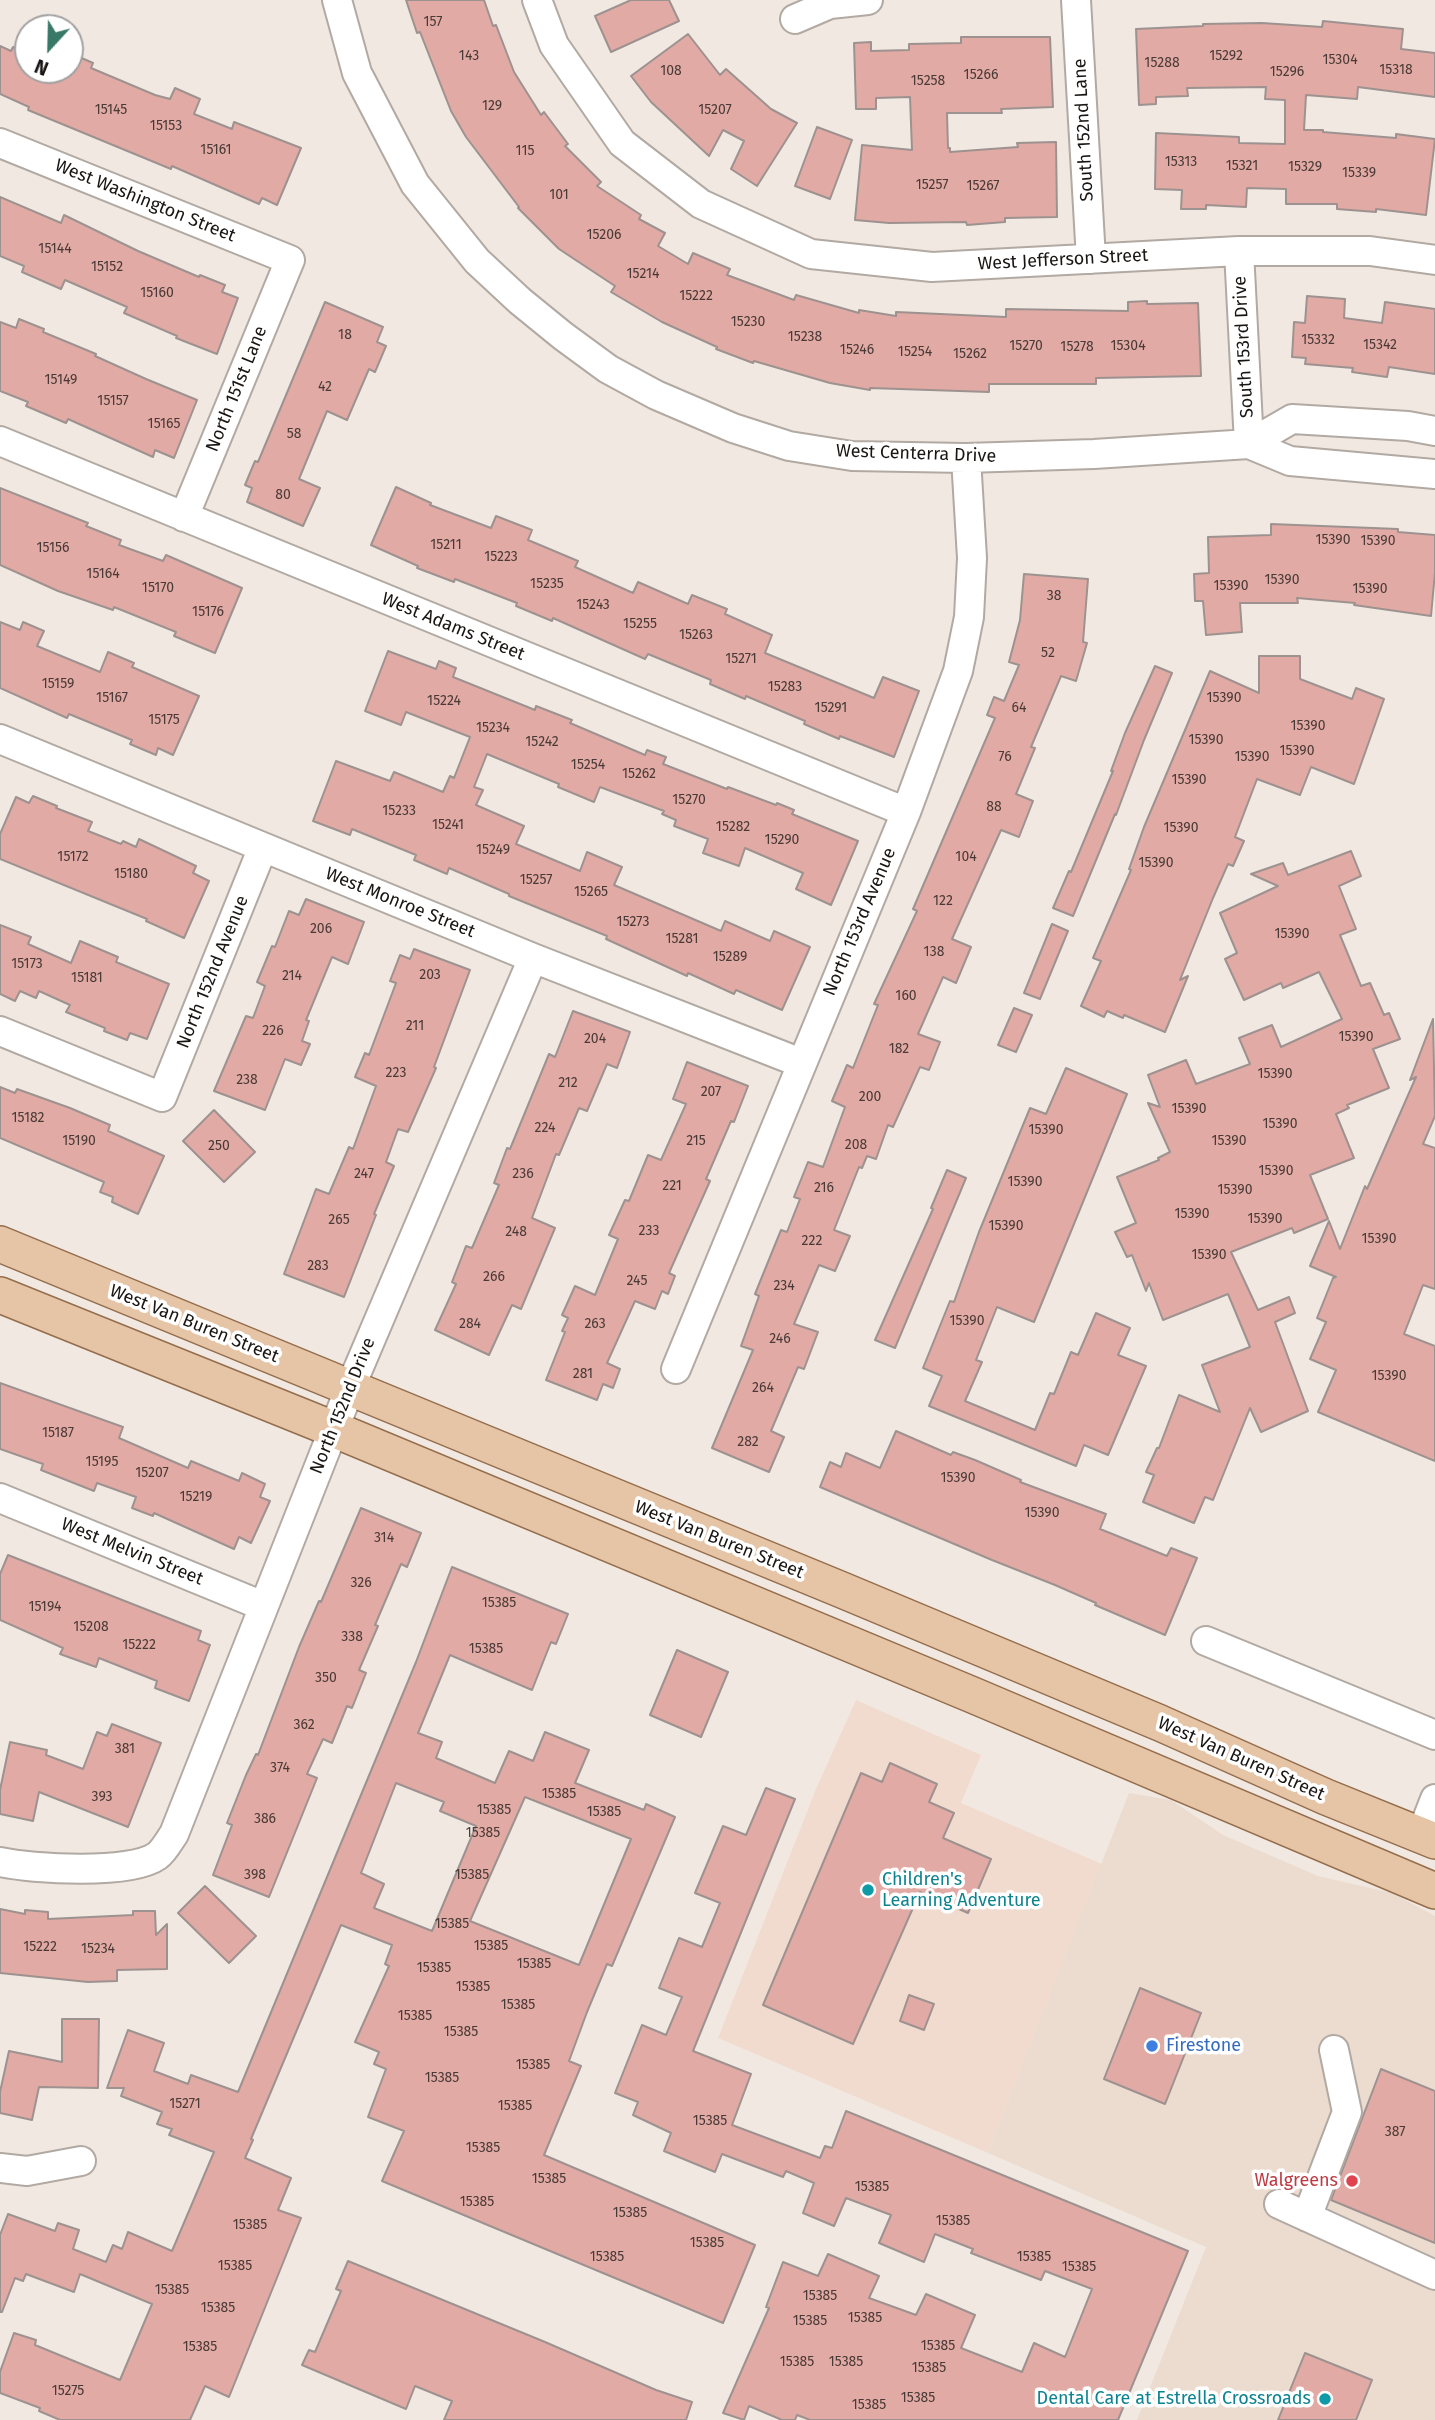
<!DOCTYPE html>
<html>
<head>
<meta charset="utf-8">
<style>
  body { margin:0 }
  #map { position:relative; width:1435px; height:2420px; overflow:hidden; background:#f1e9e1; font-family:"Fira Sans",sans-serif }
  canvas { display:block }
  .north { position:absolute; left:14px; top:14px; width:70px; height:70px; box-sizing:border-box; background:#fff; border:2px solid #a3a1a1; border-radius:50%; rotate:202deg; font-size:19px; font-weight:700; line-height:28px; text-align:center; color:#181513 }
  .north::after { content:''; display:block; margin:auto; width:24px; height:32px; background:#387867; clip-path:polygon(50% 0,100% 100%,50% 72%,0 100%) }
</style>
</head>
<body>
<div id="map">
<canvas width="1435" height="2420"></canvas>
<div class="north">N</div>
</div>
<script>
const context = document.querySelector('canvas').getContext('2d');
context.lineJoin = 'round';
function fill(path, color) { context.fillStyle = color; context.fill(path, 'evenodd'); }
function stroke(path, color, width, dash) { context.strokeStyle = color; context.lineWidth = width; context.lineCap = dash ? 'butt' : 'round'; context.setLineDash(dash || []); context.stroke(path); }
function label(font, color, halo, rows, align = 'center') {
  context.font = font + ' "Fira Sans",sans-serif'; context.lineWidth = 7; context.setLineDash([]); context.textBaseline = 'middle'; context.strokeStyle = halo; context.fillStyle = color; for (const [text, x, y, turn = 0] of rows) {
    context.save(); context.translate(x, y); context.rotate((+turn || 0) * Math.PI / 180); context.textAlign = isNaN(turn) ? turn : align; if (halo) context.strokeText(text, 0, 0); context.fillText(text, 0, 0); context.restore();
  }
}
fill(new Path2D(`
  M1129 1793 1171 1800 1223 1835 1318 1876 1392 1893 1435 1916V2420H1137L1206 2247 988 2153Z`), '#ebdccf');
fill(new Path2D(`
  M856 1700 981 1755 961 1803 1102 1864 988 2153 718 2038 816 1789Z`), '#f1dbcf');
const building = new Path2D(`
  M406 0H484L493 26 496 25 514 72 541 115 544 112 568 144 565 146 601 182 597 186 641 215 639 219 665 233 658 246 688 264 693 253 730 269 727 275 794 300 796 295 859 313V310L896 316V312L1006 317V309L1128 311V302L1147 301V304L1198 303 1201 376 1096 378V384H989V392L870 388V390L830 383 754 361 753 363 716 349 717 347 662 322 611 292 615 286 559 249 518 208 519 207 466 137 451 111 420 32 417 33Z
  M631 0H669L679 21 611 52 595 16Z
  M1323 21 1403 29 1401 49 1435 53V97L1358 87 1357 99 1306 95 1304 130H1323V132L1396 138V134L1435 139 1426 215 1376 209V212L1337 209V204H1286V189L1247 188 1246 207 1206 205V209H1181L1182 190 1155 189 1156 133 1239 137V143L1285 144V100L1265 99 1266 87 1187 88 1188 96 1156 97V104L1139 105 1136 29 1203 26V24L1262 23 1322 27Z
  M688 34 720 75 726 69 771 109 797 123 757 186 731 169 744 141 723 130 709 156 651 102 631 76Z
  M961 37H1050L1053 107 1001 109 1002 113H947L948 148H950V152L1018 147 1017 143 1056 142 1057 217 1005 218V222L967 225 966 222 889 223 855 220 862 145 912 150 910 97 876 98V109H856L854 43 871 42V51L909 50V44L961 43Z
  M0 46 11 51 13 47 28 54V70H70V53L93 63 91 68 155 95 170 99 175 88 200 99 194 114 232 129 234 122 301 148 277 205 262 198 259 204 172 166 171 169 28 110 29 107 0 94Z
  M817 127 852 140 830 199 795 186Z
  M0 197 61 223 64 215 138 251 199 277 200 275 225 285 222 292 238 298 217 354 176 338 177 336 124 313 127 307 65 280 61 289 22 272 24 266 0 256Z
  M1307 296 1345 299 1344 318 1382 323 1385 302 1435 309V374L1389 367 1387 377 1352 372 1353 368 1305 364 1306 358 1292 357 1294 322 1305 323Z
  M325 302 383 327 377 342 386 346 375 372 369 369 347 420 327 411 299 479 320 488 303 526 247 502 252 488 245 485 255 461 258 462Z
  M19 319 44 329 43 332 96 354 95 356 146 379 197 400 174 458 155 450 153 457 68 419 66 423 26 406 28 402 0 391V322L16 328Z
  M396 487 431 503 430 505 491 528 496 516 532 530 528 540 578 561 575 567 633 593 638 582 688 604 692 595 727 609 725 614 772 635 765 653 874 698 883 677 919 691 894 757 840 736 839 739 804 724 805 721 746 696 745 699 710 684 711 680 648 654 645 659 553 618 552 621 516 606 517 603 455 579 454 582 417 568 418 566 371 545Z
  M0 488 88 523 86 526 121 540 119 545 163 561 166 555 242 588 215 653 174 636 176 632 114 607 113 610 58 591 0 565Z
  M1271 524 1398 529V532L1435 535V572L1431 616 1354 605 1355 603 1297 598 1298 603H1240L1242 632 1206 635 1203 601H1195L1194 574 1209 573 1208 537 1271 535Z
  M1024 574 1088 579 1083 642 1087 643 1076 681 1061 676 1031 747 1035 748 1016 794 1033 801 1019 837 1001 830 952 939 971 947 956 983 943 977 918 1034 940 1042 929 1070 920 1067 893 1127 888 1125 876 1159 867 1156 862 1168 859 1167 834 1230 850 1236 835 1271 819 1265 794 1324 818 1332 804 1369 798 1367 771 1431 784 1437 769 1472 712 1448 753 1350 741 1346 759 1296 755 1294 781 1230 787 1232 800 1199 794 1197 808 1162 823 1167 845 1107 832 1101 847 1065 853 1068 878 1005 874 1004 917 911 913 909 995 718 987 715 994 697 1004 701 1019 665 1009 662 1020 620Z
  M0 622 20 630 23 622 44 631 37 646 100 672 108 652 134 663 132 667 199 696 173 755 158 748 156 755 130 744 132 740 69 714 67 718 0 688Z
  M388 651 436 669 439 661 456 668 453 677 535 710 536 706 572 720 570 723 645 755 647 750 666 757 663 764 727 789 728 787 776 805 777 803 794 810 792 814 858 841 831 905 796 889 803 873 745 848 739 866 703 853 708 839 674 826 676 820 662 814 664 811 600 787 594 802 558 787 559 784 487 754 474 787 483 790 476 805 524 826 516 844 580 871 587 852 622 867 614 885 721 931 725 921 770 941 774 931 810 947 782 1010 736 990 734 994 688 973 687 976 606 939 607 936 509 896V894L449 868 447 874 414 860 416 855 352 829 350 835 313 821 336 761 390 781 394 772 443 792 450 776 454 778 470 737 406 712 401 725 365 711Z
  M1259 656H1300V679L1352 699 1356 688 1384 699 1354 784 1311 767 1300 795 1257 779 1235 837 1244 841 1233 866 1228 864 1213 898 1180 980 1188 976 1165 1032 1124 1015 1123 1018 1107 1011 1104 1017 1081 1006 1101 961 1093 958 1131 870 1129 869 1144 827 1210 671 1259 693Z
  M1155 666 1172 673 1144 740 1116 815 1115 814 1073 916 1053 908 1069 871 1071 872 1113 771H1111L1125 733Z
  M33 796 57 806 56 808 92 822 88 831 121 844 123 841 136 847 139 839 196 866 193 873 209 881 184 938 146 921 147 919 0 859V834L16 797 29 803Z
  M1351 851 1361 876 1339 886 1356 929 1340 935 1361 986 1370 983 1384 1015 1389 1013 1400 1039 1373 1049 1389 1088 1347 1105 1349 1108 1336 1114 1354 1158 1310 1175 1328 1219 1294 1233 1292 1228 1231 1252 1258 1310 1289 1297 1295 1313 1275 1322 1308 1411 1261 1432 1250 1408 1213 1500 1205 1497 1194 1523 1143 1502 1154 1475 1146 1472 1157 1448H1159L1179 1395 1220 1412 1202 1365 1250 1347 1228 1294 1163 1320 1149 1283 1146 1291 1132 1255 1127 1257 1115 1232 1136 1223 1117 1177 1159 1160 1158 1158 1170 1152 1148 1103 1160 1107 1148 1075 1186 1060 1196 1084 1250 1064 1239 1038 1272 1025 1281 1047 1342 1019 1319 972 1283 988 1281 983 1244 1000 1225 959 1237 953 1220 913 1278 886 1251 874 1283 863 1288 875Z
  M306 899 364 922 348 964 332 957 306 1020 309 1021 302 1041 310 1044 301 1065 285 1059 265 1110 214 1091 246 1016 253 1018 265 986 257 982 272 946 275 947 289 911 299 915Z
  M1052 924 1068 931 1040 999 1024 993Z
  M0 925 31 937 28 944 71 963 80 941 118 957 116 962 169 984 147 1039 130 1033 127 1040 104 1031 105 1028 66 1012 70 1005 39 991 36 998 20 991 15 1001 0 994Z
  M414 949 470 970 434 1067 436 1068 408 1132 398 1129 386 1162 394 1166 374 1214 376 1215 344 1297 284 1274 316 1189 329 1194 349 1147 353 1149 376 1086 355 1077 365 1053 369 1055 396 983 390 981 400 955 410 959Z
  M1014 1008 1032 1015 1016 1052 998 1045Z
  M573 1011 630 1032 617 1068 607 1064 587 1111 579 1108 559 1155 556 1154 532 1218 555 1228 521 1309 512 1305 489 1355 435 1330 456 1284 452 1282 466 1246 472 1248 499 1185 494 1183 507 1148 510 1149 549 1054 555 1057Z
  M1433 1019 1435 1116 1423 1144 1435 1148V1289L1423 1285 1404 1334 1435 1346V1461L1318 1412 1336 1370 1310 1359 1326 1322 1317 1318 1333 1278 1336 1277 1310 1266 1329 1221 1340 1249 1365 1186 1367 1189 1416 1077 1410 1080Z
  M687 1062 748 1086 734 1122 731 1121 706 1179 710 1181 669 1273 675 1276 668 1294 662 1291 655 1309 635 1301 607 1363 620 1369 613 1388 603 1384 597 1400 546 1380 565 1332 562 1331 568 1318 562 1315 575 1286 595 1295 618 1239 609 1235 625 1200 629 1201 648 1155 661 1160 686 1104 673 1099Z
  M1066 1068 1127 1094 1034 1322 997 1307 976 1360 982 1362 965 1401 1035 1430 1050 1393 1054 1394 1071 1352 1078 1355 1096 1313 1130 1328 1118 1355 1146 1366 1108 1455 1084 1445 1076 1466 929 1406 942 1376 923 1368 950 1301 954 1302 979 1232 1030 1108 1046 1114Z
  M0 1087 15 1093 17 1089 70 1108 110 1125 108 1131 164 1156 138 1214 112 1202 113 1197 100 1192 104 1182 0 1138Z
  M214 1110 255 1152 224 1182 183 1141Z
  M947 1170 966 1178 895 1348 875 1340 933 1209 931 1208Z
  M0 1383 123 1427 119 1438 188 1468 191 1461 239 1481 242 1473 265 1484 260 1497 270 1501 251 1543 239 1537 234 1549 154 1513 153 1516 132 1508 136 1497 97 1483 94 1491 41 1470 43 1464 0 1449Z
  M896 1431 951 1455 953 1452 975 1460 1021 1480 1020 1482 1106 1514 1100 1529 1167 1556 1171 1548 1197 1558 1165 1635 1095 1605 1096 1603 1055 1585 992 1560 820 1487 830 1462 841 1467 846 1453 880 1468Z
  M361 1508 421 1533 407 1567 401 1564 375 1625 378 1626 359 1670 366 1673 352 1708 347 1706 332 1743 323 1739 307 1774 317 1778 269 1897 213 1875 232 1825 227 1823 246 1775 256 1754 258 1755 299 1647 319 1601 321 1602Z
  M8 1555 201 1631 198 1640 210 1645 189 1701 155 1688 157 1681 99 1658 96 1667 60 1654 63 1648 0 1620V1574Z
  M452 1567 568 1614 556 1644 551 1642 532 1690 450 1655 418 1733 442 1742 436 1758 495 1783 509 1751 533 1761 545 1732 589 1750 575 1783 644 1810 646 1804 675 1817 612 1966 607 1964 587 2012 569 2061 581 2066 544 2155 755 2245 723 2323 382 2181 404 2131 368 2117 386 2069 374 2064 379 2052 355 2042 389 1966 385 1964 392 1945 341 1925 251 2139 253 2140 245 2158 291 2178 278 2210 301 2218 229 2397 205 2386 190 2420H60L39 2411 40 2408 0 2393V2372L14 2333 36 2340 35 2345 120 2380 152 2304 80 2274 74 2292 26 2274 23 2281 15 2278 2 2312H0V2235L8 2214 55 2231 58 2223 79 2230 73 2249 106 2262 113 2245 122 2249 128 2232 172 2251 214 2152 169 2135 172 2129 157 2124 162 2112 121 2096 124 2088H107L128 2030 164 2043 154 2071 188 2084 191 2075 238 2092 416 1662ZM396 1783 444 1802 440 1811 476 1826 432 1931 374 1908 384 1884 361 1873ZM525 1797 631 1839 579 1965 470 1921Z
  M677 1650 728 1672 701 1737 650 1715Z
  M112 1724 161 1743 128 1827 39 1792 33 1821 0 1814V1790L10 1742 47 1750 46 1755 83 1769 97 1732 107 1736Z
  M890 1763 937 1784 929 1802 954 1813 943 1838 991 1859 968 1913 920 1892 853 2044 763 2005 861 1773 882 1782Z
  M766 1788 795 1799 693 2051 751 2074 732 2125 820 2158 825 2146 832 2148 846 2111 1188 2251 1118 2420H810L797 2415 795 2420H782L749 2406 744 2420 723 2413 769 2308 766 2307 783 2262 818 2276 828 2254 879 2276 869 2298 916 2315 926 2294 975 2315 961 2348 1022 2372 1034 2343 1065 2357 1092 2289 1045 2271 1041 2280 971 2253 973 2249 935 2234 924 2262 879 2243 891 2215 846 2198 834 2226 803 2213 814 2183 786 2171 783 2177 722 2154 715 2172 664 2151 671 2133 633 2115 638 2102 615 2093 642 2025 666 2035 682 1997 659 1988 679 1938 702 1947 720 1903 695 1893 723 1826 746 1835Z
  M205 1886 256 1936 229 1963 178 1913Z
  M0 1909 25 1914V1910L48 1912V1919L133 1915V1911H155L156 1935 167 1924V1969L117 1970V1981L88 1982 0 1973Z
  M1140 1988 1201 2013 1165 2104 1104 2079Z
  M909 1995 934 2004 924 2030 900 2021Z
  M62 2019H99L98 2088 39 2087 32 2120 0 2113V2092L9 2051 62 2062Z
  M1381 2069 1435 2091V2243L1331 2200Z
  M348 2261 545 2342 656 2390 692 2402 686 2420H444L452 2401 415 2386 406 2409 302 2365 309 2350 315 2352 341 2291 336 2289Z
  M1305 2353 1372 2380 1356 2420H1278Z`);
fill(building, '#e2aaa4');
stroke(building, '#9d9290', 2);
const minor = new Path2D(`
  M337 0 357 73 415 184 477 261 520 301 563 336 608 369 656 395 733 428 789 446 852 456 966 458 1094 454 1249 444 1290 461 1435 474
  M537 0 554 45 622 143 701 204 811 254 932 267 1239 251H1370L1435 260
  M1076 0 1091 259
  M795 19 830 4 868 0
  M0 143 290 260 184 517
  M1239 251 1249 444
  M0 441 906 812
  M1249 444 1292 419 1408 426 1435 431
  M0 739 533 958 801 1063
  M0 1031 162 1097 263 847
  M676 1369 906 812 958 671 969 617 972 558 966 458
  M0 1498 263 1606
  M1206 1641 1435 1735
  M1421 1835 1435 1799
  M0 1862C33 1869 130 1875 157 1856 164 1851 169 1841 174 1834L350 1388 533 958
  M0 2168 27 2171 81 2161
  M1279 2204 1435 2275
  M1307 2217 1347 2112 1334 2050`);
const major = new Path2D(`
  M0 1244 842 1590 1160 1723 1326 1797 1435 1841
  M0 1295 333 1429 975 1696 1435 1891`);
stroke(minor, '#b1a9a2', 32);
stroke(major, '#946d4c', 38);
stroke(minor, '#fff', 28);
stroke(major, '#e6c4a6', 35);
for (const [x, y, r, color] of [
  [868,1890,7,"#0f9aa8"],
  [1152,2046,7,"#3f7fe0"],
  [1352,2181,7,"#e0444e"],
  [1325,2399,7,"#0f9aa8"]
]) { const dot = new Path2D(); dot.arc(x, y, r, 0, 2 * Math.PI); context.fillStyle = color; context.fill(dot); stroke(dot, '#fff', 2.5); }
label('14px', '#4a3a37', null, [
  ["157",433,22],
  ["143",469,56],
  ["15292",1226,56],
  ["15304",1340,60],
  ["15288",1162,63],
  ["15318",1396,70],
  ["108",671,71],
  ["15296",1287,72],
  ["15266",981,75],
  ["15258",928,81],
  ["129",492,106],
  ["15145",111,110],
  ["15207",715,110],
  ["15153",166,126],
  ["15161",216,150],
  ["115",525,151],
  ["15313",1181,162],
  ["15321",1242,166],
  ["15329",1305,167],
  ["15339",1359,173],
  ["15257",932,185],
  ["15267",983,186],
  ["101",559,195],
  ["15206",604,235],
  ["15144",55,249],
  ["15152",107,267],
  ["15214",643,274],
  ["15160",157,293],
  ["15222",696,296],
  ["15230",748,322],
  ["18",345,335],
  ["15238",805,337],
  ["15332",1318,340],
  ["15342",1380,345],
  ["15270",1026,346],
  ["15304",1128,346],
  ["15278",1077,347],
  ["15246",857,350],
  ["15254",915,352],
  ["15262",970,354],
  ["15149",61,380],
  ["42",325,387],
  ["15157",113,401],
  ["15165",164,424],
  ["58",294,434],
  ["80",283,495],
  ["15390",1333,540],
  ["15390",1378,541],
  ["15211",446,545],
  ["15156",53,548],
  ["15223",501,557],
  ["15164",103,574],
  ["15390",1282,580],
  ["15235",547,584],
  ["15390",1231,586],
  ["15170",158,588],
  ["15390",1370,589],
  ["38",1054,596],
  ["15243",593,605],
  ["15176",208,612],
  ["15255",640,624],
  ["15263",696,635],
  ["52",1048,653],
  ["15271",741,659],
  ["15159",58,684],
  ["15283",785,687],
  ["15167",112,698],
  ["15390",1224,698],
  ["15224",444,701],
  ["15291",831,708],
  ["64",1019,708],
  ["15175",164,720],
  ["15390",1308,726],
  ["15234",493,728],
  ["15390",1206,740],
  ["15242",542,742],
  ["15390",1297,751],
  ["76",1005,757],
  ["15390",1252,757],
  ["15254",588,765],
  ["15262",639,774],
  ["15390",1189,780],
  ["15270",689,800],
  ["88",994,807],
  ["15233",399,811],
  ["15241",448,825],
  ["15282",733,827],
  ["15390",1181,828],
  ["15290",782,840],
  ["15249",493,850],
  ["15172",73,857],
  ["104",966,857],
  ["15390",1156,863],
  ["15180",131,874],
  ["15257",536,880],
  ["15265",591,892],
  ["122",943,901],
  ["15273",633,922],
  ["206",321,929],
  ["15390",1292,934],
  ["15281",682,939],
  ["138",934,952],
  ["15289",730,957],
  ["15173",27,964],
  ["203",430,975],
  ["214",292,976],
  ["15181",87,978],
  ["160",906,996],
  ["211",415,1026],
  ["226",273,1031],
  ["15390",1356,1037],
  ["204",595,1039],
  ["182",899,1049],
  ["223",396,1073],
  ["15390",1275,1074],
  ["238",247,1080],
  ["212",568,1083],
  ["207",711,1092],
  ["200",870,1097],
  ["15390",1189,1109],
  ["15182",28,1118],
  ["15390",1280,1124],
  ["224",545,1128],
  ["15390",1046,1130],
  ["15190",79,1141],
  ["215",696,1141],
  ["15390",1229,1141],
  ["208",856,1145],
  ["250",219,1146],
  ["15390",1276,1171],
  ["247",364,1174],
  ["236",523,1174],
  ["15390",1025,1182],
  ["221",672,1186],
  ["216",824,1188],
  ["15390",1235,1190],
  ["15390",1192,1214],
  ["15390",1265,1219],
  ["265",339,1220],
  ["15390",1006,1226],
  ["233",649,1231],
  ["248",516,1232],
  ["15390",1379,1239],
  ["222",812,1241],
  ["15390",1209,1255],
  ["283",318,1266],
  ["266",494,1277],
  ["245",637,1281],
  ["234",784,1286],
  ["15390",967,1321],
  ["284",470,1324],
  ["263",595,1324],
  ["246",780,1339],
  ["281",583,1374],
  ["15390",1389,1376],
  ["264",763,1388],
  ["15187",58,1433],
  ["282",748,1442],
  ["15195",102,1462],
  ["15207",152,1473],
  ["15390",958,1478],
  ["15219",196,1497],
  ["15390",1042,1513],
  ["314",384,1538],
  ["326",361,1583],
  ["15385",499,1603],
  ["15194",45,1607],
  ["15208",91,1627],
  ["338",352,1637],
  ["15222",139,1645],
  ["15385",486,1649],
  ["350",326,1678],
  ["362",304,1725],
  ["381",125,1749],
  ["374",280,1768],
  ["15385",559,1794],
  ["393",102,1797],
  ["15385",494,1810],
  ["15385",604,1812],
  ["386",265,1819],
  ["15385",483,1833],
  ["398",255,1875],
  ["15385",472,1875],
  ["15385",452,1924],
  ["15385",491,1946],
  ["15222",40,1947],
  ["15234",98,1949],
  ["15385",534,1964],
  ["15385",434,1968],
  ["15385",473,1987],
  ["15385",518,2005],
  ["15385",415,2016],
  ["15385",461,2032],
  ["15385",533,2065],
  ["15385",442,2078],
  ["15271",185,2104],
  ["15385",515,2106],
  ["15385",710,2121],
  ["387",1395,2132],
  ["15385",483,2148],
  ["15385",549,2179],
  ["15385",872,2187],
  ["15385",477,2202],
  ["15385",630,2213],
  ["15385",953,2221],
  ["15385",250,2225],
  ["15385",707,2243],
  ["15385",607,2257],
  ["15385",1034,2257],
  ["15385",235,2266],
  ["15385",1079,2267],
  ["15385",172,2290],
  ["15385",820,2296],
  ["15385",218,2308],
  ["15385",865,2318],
  ["15385",810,2321],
  ["15385",938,2346],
  ["15385",200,2347],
  ["15385",797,2362],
  ["15385",846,2362],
  ["15385",929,2368],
  ["15275",68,2391],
  ["15385",918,2398],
  ["15385",869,2405]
]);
label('18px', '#181513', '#fff', [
  ["South 152nd Lane",1084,130,-93],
  ["West Washington Street",145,201,22],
  ["West Jefferson Street",1063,260,-3],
  ["South 153rd Drive",1244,347,-93],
  ["North 151st Lane",237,389,-68],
  ["West Centerra Drive",916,454,2],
  ["West Adams Street",453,627,22],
  ["West Monroe Street",400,903,22],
  ["North 153rd Avenue",860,922,-67],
  ["North 152nd Avenue",213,972,-68],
  ["West Van Buren Street",194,1324,22],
  ["North 152nd Drive",343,1406,-68],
  ["West Van Buren Street",719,1540,22],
  ["West Melvin Street",132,1552,22],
  ["West Van Buren Street",1241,1759,24]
]);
label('18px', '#0d838f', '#fff', [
  ["Children's",882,1880],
  ["Learning Adventure",882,1901],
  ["Dental Care at Estrella Crossroads",1311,2399,"right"]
], 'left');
label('18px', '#366cbe', '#fff', [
  ["Firestone",1166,2046]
], 'left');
label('18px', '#be3a42', '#fff', [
  ["Walgreens",1338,2181]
], 'right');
</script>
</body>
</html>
